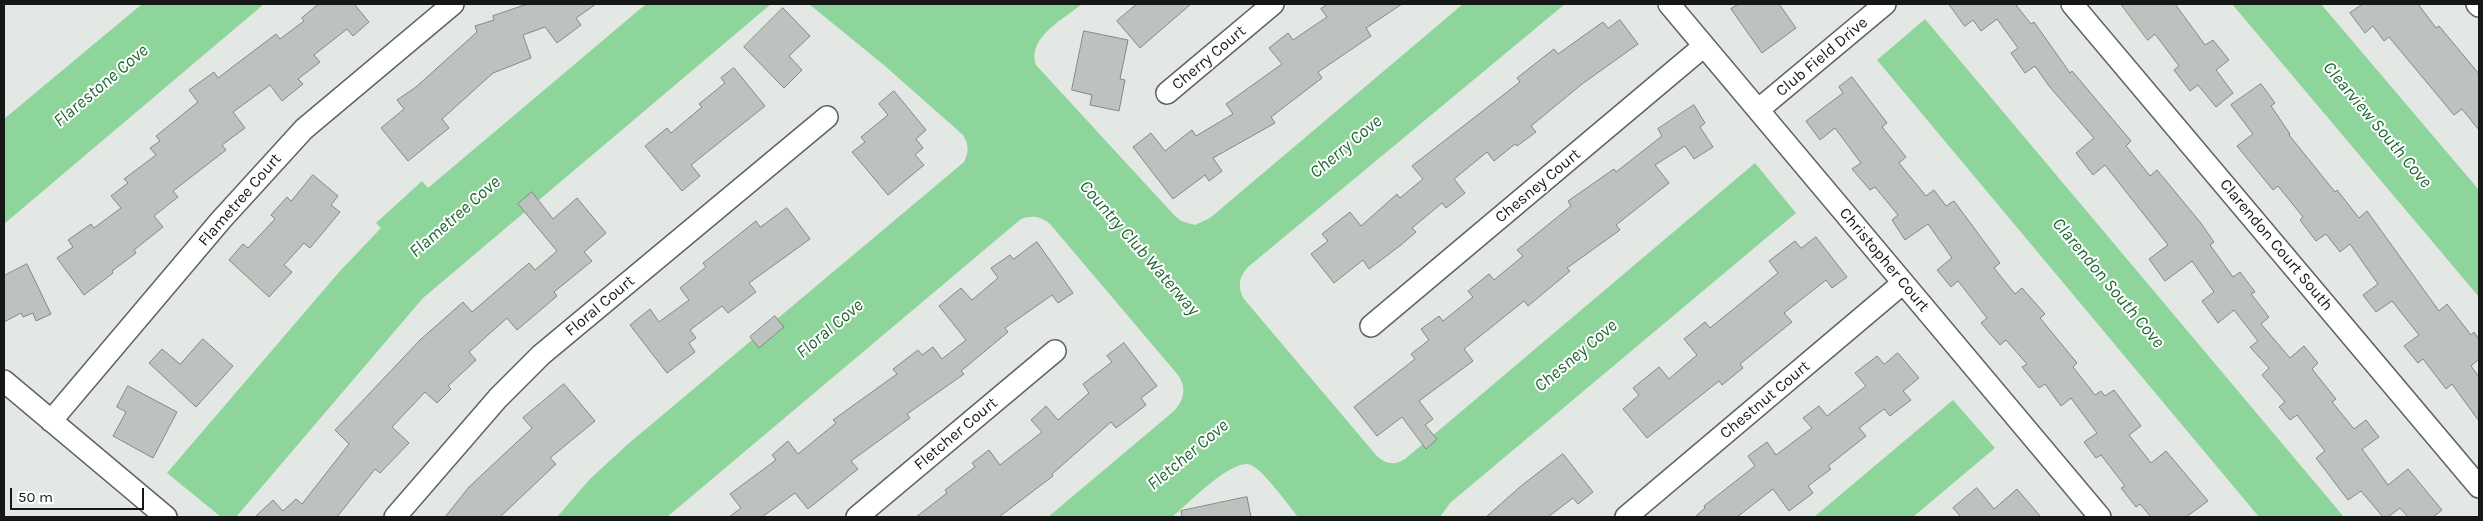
<!DOCTYPE html>
<html>
<head>
<meta charset="utf-8">
<style>
  body { margin:0 }
  #map { position:relative; width:2483px; height:521px; overflow:hidden; background:#e4e8e4; font-family:Karla,sans-serif }
  canvas { display:block }
  .frame { position:absolute; inset:0; border:5px solid #161816; pointer-events:none }
  .scale { position:absolute; left:10px; top:488px; width:134px; height:22px; box-sizing:border-box; border:2px solid #161816; border-top:0; padding-left:6px; font-size:15px; line-height:18px; white-space:nowrap; color:#161816; -webkit-text-stroke:4px #fff; paint-order:stroke }
</style>
</head>
<body>
<div id="map">
<canvas width="2483" height="521"></canvas>
<div class="frame"></div>
<div class="scale">50 m</div>
</div>
<script>
const context = document.querySelector('canvas').getContext('2d');
context.lineJoin = 'round';
function fill(path, color) { context.fillStyle = color; context.fill(path, 'evenodd'); }
function stroke(path, color, width, dash) { context.strokeStyle = color; context.lineWidth = width; context.lineCap = dash ? 'butt' : 'round'; context.setLineDash(dash || []); context.stroke(path); }
function label(font, color, halo, rows, align = 'center') {
  context.font = font + ' Karla,sans-serif'; context.lineWidth = 4; context.setLineDash([]); context.textBaseline = 'middle'; context.strokeStyle = halo; context.fillStyle = color; for (const [text, x, y, turn = 0] of rows) {
    context.save(); context.translate(x, y); context.rotate((+turn || 0) * Math.PI / 180); context.textAlign = isNaN(turn) ? turn : align; if (halo) context.strokeText(text, 0, 0); context.fillText(text, 0, 0); context.restore();
  }
}
fill(new Path2D(`
  M142 4H264L4 224V119Z
  M646 4H771L423 298 236 517H221L167 473 340 271 381 228 376 223 422 181 428 188Z
  M809 4H1082C1065 18 1026 38 1036 65L1174 215 1181 221 1195 225 1210 218 1463 4H1565L1248 267C1239 277 1237 287 1244 299L1376 455C1385 464 1394 466 1405 459L1755 163 1796 213 1450 503 1440 517H1298C1289 506 1264 471 1251 465 1233 457 1187 505 1172 517H1048L1174 411C1184 400 1187 388 1178 375L1050 224C1040 216 1033 215 1021 219L667 517H557L590 479 628 444 964 162C969 152 969 145 963 135L885 66Z
  M2232 4H2321L2479 190V297Z
  M1925 19 2344 517H2259L1877 60Z
  M1953 400 1995 448 1913 517H1814Z`), '#8ed59b');
const building = new Path2D(`
  M319 4H354L369 22 353 36 347 29 314 55 320 62 298 79 303 84 282 101 270 85 233 112 245 128 222 145 226 150 173 191 178 197 154 216 163 227 134 250 136 253 112 271 113 273 84 295 57 258 73 247 68 240 91 224 94 228 121 208 111 196 128 183 124 179 156 155 150 148 160 141 156 136 198 102 189 90 214 72 218 78 276 34 280 39 304 21 302 18Z
  M528 4H596L576 18 581 25 557 43 545 27 523 35 531 58 493 73 442 119 449 128 408 161 381 128 404 109 397 100 416 87 477 32 475 26 494 20 493 16Z
  M1137 4H1191L1140 48 1117 21Z
  M1328 4H1402L1366 28 1371 36 1318 72 1322 78 1271 117 1275 123 1213 158 1222 171 1209 181 1205 175 1173 199 1133 147 1151 133 1165 151 1192 130 1196 136 1233 114 1226 104 1282 64 1269 48 1288 33 1293 40 1327 17 1321 9Z
  M1739 4H1779L1796 28 1762 53 1731 9Z
  M1949 4H2017L2016 5 2031 24 2034 22 2070 73 2072 71 2131 141 2126 146 2150 176 2157 170 2200 222 2214 242 2210 245 2233 277 2240 272 2255 292 2251 294 2269 317 2261 324 2290 358 2304 346 2318 363 2312 369 2336 399 2332 402 2354 429 2366 420 2379 437 2362 449 2388 485 2408 469 2442 510 2433 517H2408L2400 508 2388 517H2383L2361 491 2348 500 2316 458 2325 451 2297 415 2290 420 2279 407 2285 402 2262 375 2269 368 2250 347 2258 341 2234 310 2218 323 2202 301 2214 292 2192 261 2165 281 2149 259 2168 245 2105 165 2093 175 2076 153 2094 138 2049 86 2035 66 2025 73 2011 53 2018 48 1997 19 1981 31 1973 20 1965 26Z
  M2121 4H2175L2205 45 2213 40 2229 60 2216 70 2233 93 2216 107 2198 85 2190 91 2174 70 2179 66 2155 34 2148 40Z
  M2363 4H2418L2436 28 2439 26 2479 74V130L2462 109 2454 115 2389 37 2384 41 2373 26 2365 33 2350 13Z
  M783 8 810 36 789 56 802 70 784 88 744 47Z
  M1620 20 1638 44 1582 84 1531 126 1536 132 1517 146 1515 144 1494 161 1487 152 1454 179 1465 193 1446 208 1442 203 1412 228 1416 232 1401 245 1369 269 1363 260 1334 283 1311 254 1328 241 1322 234 1350 212 1361 226 1397 194 1400 198 1423 179 1412 166 1520 82 1517 78 1554 49 1558 54 1603 22 1608 28Z
  M1084 31 1128 40 1120 79 1125 80 1119 111 1090 105 1092 95 1072 90Z
  M734 68 765 106 691 165 700 176 682 191 645 146 667 128 671 133 702 107 699 104 725 83 721 78Z
  M1852 77 1887 123 1882 127 1906 157 1899 163 1926 196 1934 190 1946 206 1954 201 2000 263 1994 268 2015 294 2022 288 2045 314 2040 318 2077 363 2073 367 2095 395 2101 391 2105 396 2114 390 2141 426 2129 435 2151 463 2166 451 2208 501 2186 517H2151L2140 504 2136 507 2121 488 2125 486 2101 455 2096 458 2084 442 2097 433 2071 398 2061 406 2045 384 2039 388 2022 367 2027 364 2006 340 2000 345 1981 323 1987 318 1958 281 1951 287 1937 270 1952 258 1928 224 1905 240 1892 220 1898 215 1875 187 1870 190 1852 169 1861 163 1835 128 1820 140 1806 121 1843 93 1839 87Z
  M2261 84 2275 103 2271 106 2290 134 2289 135 2335 192 2337 190 2359 218 2367 211 2439 311 2447 304 2471 335 2474 332 2479 340V359L2471 366 2479 377V421L2452 384 2446 389 2423 359 2418 363 2404 346 2419 335 2392 301 2376 312 2363 295 2378 284 2350 244 2340 252 2326 234 2316 241 2300 220 2303 217 2278 186 2273 190 2237 146 2253 134 2231 105Z
  M894 91 926 130 916 139 923 148 915 155 924 165 888 195 852 152 865 142 861 137 888 115 879 104Z
  M1694 105 1705 123 1700 127 1713 147 1694 159 1685 146 1655 165 1669 183 1616 225 1620 230 1567 268 1570 271 1528 306 1524 301 1464 349 1473 361 1419 401 1433 419 1425 425 1437 439 1426 449 1402 417 1377 436 1354 407 1415 359 1411 354 1429 340 1421 329 1439 316 1443 321 1473 297 1468 291 1489 274 1494 280 1523 256 1517 250 1571 206 1568 201 1614 169 1616 172 1662 136 1658 129Z
  M313 175 338 196 331 205 340 212 310 248 304 243 284 265 292 272 269 297 229 260 243 244 248 248 275 219 271 215 287 197 291 201Z
  M532 192 553 219 577 198 606 233 584 252 592 261 554 292 557 296 517 330 507 318 469 352 476 360 448 386 451 389 437 403 425 392 392 427 409 443 380 473 375 469 337 517H255L273 500 283 511 296 499 302 504 349 444 335 430 420 340 463 302 472 312 529 263 535 270 557 251 518 204Z
  M787 208 810 239 749 283 756 292 728 313 722 306 690 330 696 338 689 343 695 352 667 373 630 325 650 309 659 322 689 300 680 288 706 267 703 263 756 221 760 227Z
  M1816 237 1847 277 1832 288 1826 280 1784 313 1792 322 1740 364 1743 368 1722 385 1719 381 1647 438 1623 409 1639 395 1633 388 1659 367 1669 379 1697 355 1684 339 1705 322 1710 328 1778 273 1769 261 1795 241 1801 248Z
  M1037 242 1073 293 1058 303 1052 295 1005 328 1008 332 961 371 964 374 907 414 910 418 851 461 858 469 808 509 795 493 762 517H729L741 508 730 494 776 460 772 455 788 441 798 454 836 423 833 420 897 374 893 369 918 350 922 355 933 347 942 359 966 340 939 306 961 288 972 300 998 278 991 268 1010 255 1013 259Z
  M27 264 51 314 36 321 33 313 23 317 21 313 4 322V276Z
  M775 316 784 327 759 348 750 337Z
  M203 339 233 366 196 407 149 363 162 349 180 364Z
  M1124 343 1157 386 1141 398 1146 405 1116 428 1111 422 1052 474 1053 476 999 517H916L947 493 945 490 975 467 972 463 989 450 1000 465 1042 432 1031 420 1046 406 1058 420 1089 393 1083 384 1112 362 1107 356Z
  M1898 353 1919 378 1903 391 1911 400 1890 416 1884 409 1859 428 1866 436 1828 466 1831 469 1808 486 1813 493 1789 511 1773 489 1737 517H1695L1705 508 1704 506 1755 466 1748 456 1767 442 1776 455 1812 428 1803 418 1819 406 1827 416 1866 386 1855 373 1877 356 1884 364Z
  M564 384 595 421 550 458 556 464 500 517H445L469 487 532 428 523 418Z
  M128 386 177 412 153 458 113 436 126 412 117 407Z
  M1563 454 1593 492 1578 504 1573 498 1548 517H1486L1521 486Z
  M1977 488 1994 509 2017 489 2041 517H1961L1953 508Z
  M1247 497 1251 517H1182L1181 511Z`);
fill(building, '#bec2be');
stroke(building, '#848884', 1);
const minor = new Path2D(`
  M1669 4 2100 517
  M2072 4 2479 487
  M2477 4 2479 6
  M1167 93 1273 4
  M1758 110 1885 4
  M1371 326 1704 46
  M4 381 166 517
  M51 421 221 220 304 129 453 4
  M395 517 498 398 541 355 827 117
  M857 517 1055 351
  M1626 517 1903 283`);
stroke(minor, '#606360', 24);
stroke(minor, '#fff', 21);
label('16px', '#161816', '#fff', [
  ["Club Field Drive",1822,57,-40],
  ["Cherry Court",1209,58,-40],
  ["Chesney Court",1538,186,-40],
  ["Flametree Court",240,200,-49],
  ["Clarendon Court South",2276,245,50],
  ["Christopher Court",1884,260,50],
  ["Floral Court",600,306,-40],
  ["Chestnut Court",1765,400,-40],
  ["Fletcher Court",956,434,-40]
]);
label('italic 18px', '#1e6833', '#fff', [
  ["Flarestone Cove",101,86,-40],
  ["Clearview South Cove",2377,125,50],
  ["Cherry Cove",1346,147,-40],
  ["Flametree Cove",455,217,-41],
  ["Country Club Waterway",1139,248,49],
  ["Clarendon South Cove",2108,283,50],
  ["Floral Cove",830,329,-40],
  ["Chesney Cove",1576,356,-40],
  ["Fletcher Cove",1188,455,-40]
]);
</script>
</body>
</html>
